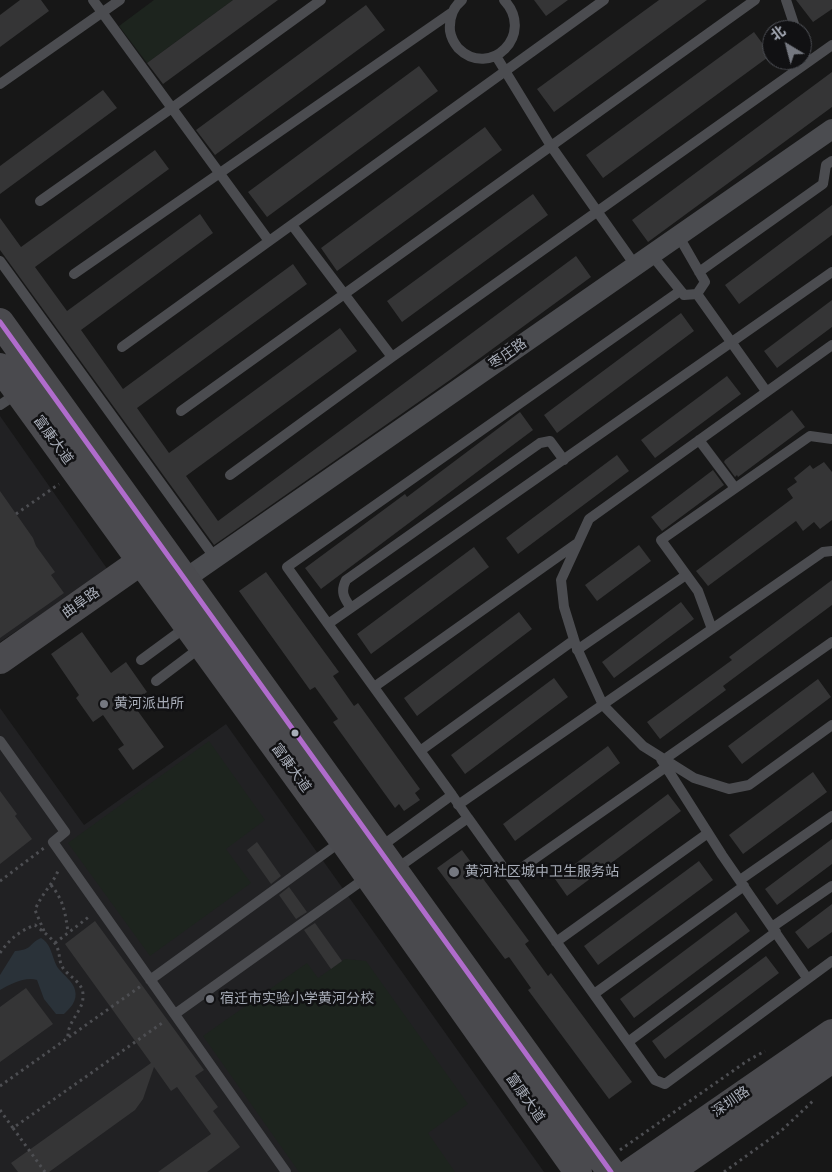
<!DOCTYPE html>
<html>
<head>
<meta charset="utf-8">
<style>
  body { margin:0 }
  #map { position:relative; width:832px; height:1172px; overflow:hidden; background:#171717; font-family:Karla,"Noto Sans SC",sans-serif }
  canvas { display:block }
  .north { position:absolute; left:762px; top:20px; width:50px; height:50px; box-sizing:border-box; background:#111113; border:1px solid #4d4f55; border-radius:50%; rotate:323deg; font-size:14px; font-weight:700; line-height:20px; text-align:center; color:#a8adb8 }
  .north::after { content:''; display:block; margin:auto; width:18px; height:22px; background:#757880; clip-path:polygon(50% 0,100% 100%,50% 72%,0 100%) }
</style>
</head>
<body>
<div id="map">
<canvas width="832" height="1172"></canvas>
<div class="north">北</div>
</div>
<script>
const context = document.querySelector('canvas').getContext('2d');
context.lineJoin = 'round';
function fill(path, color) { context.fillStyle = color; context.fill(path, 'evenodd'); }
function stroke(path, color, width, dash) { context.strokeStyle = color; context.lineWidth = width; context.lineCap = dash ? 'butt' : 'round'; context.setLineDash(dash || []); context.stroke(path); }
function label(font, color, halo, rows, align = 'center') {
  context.font = font + ' Karla,"Noto Sans SC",sans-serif'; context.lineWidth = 5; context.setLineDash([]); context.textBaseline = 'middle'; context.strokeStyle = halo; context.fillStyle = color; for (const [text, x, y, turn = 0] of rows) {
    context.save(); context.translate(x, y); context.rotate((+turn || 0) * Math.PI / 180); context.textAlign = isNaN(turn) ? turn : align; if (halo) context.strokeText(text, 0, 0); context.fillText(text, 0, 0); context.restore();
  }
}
fill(new Path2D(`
  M0 416 108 570 0 642Z
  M0 708 84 825 226 724 544 1172H0Z`), '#212123');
fill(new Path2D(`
  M154 0H233L147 63 119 26Z
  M209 741 265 820 226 849 251 883 150 956 68 843Z
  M345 959 366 961 468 1104 428 1133 455 1172H299L203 1036 307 963 318 978Z`), '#1d241e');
fill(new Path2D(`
  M41 938C52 944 52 959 58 968 64 976 73 981 75 990 78 1001 70 1008 64 1014H56L44 999 37 980C26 976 10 984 0 990V975L15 951C33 950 29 943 41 938Z`), '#2a3239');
fill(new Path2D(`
  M20 0H41L49 11 0 47V15Z
  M233 0H278L163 84 147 63Z
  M534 0H568L546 16Z
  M659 0H707L554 112 537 89Z
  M796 0H832V9L813 22Z
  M366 5 385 30 215 155 196 130Z
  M754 32 771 55 603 178 586 155Z
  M419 66 438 91 267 217 248 192Z
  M832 72V107L648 242 632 220Z
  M103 90 117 108 0 194V166Z
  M485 127 502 150 337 271 321 248Z
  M155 150 169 169 35 267 67 311 200 214 213 233 81 330 123 389 293 264 307 284 137 408 169 453 340 328 357 351 186 476 218 521 576 256 591 277 450 380 214 545 0 250V218L21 247Z
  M533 194 548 215 402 322 387 301Z
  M832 205V235L739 304 725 285Z
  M832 300V327L777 368 764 351Z
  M681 313 694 331 557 433 544 415Z
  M727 376 741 394 655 458 641 440Z
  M792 410 805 427 738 477 737 475 735 477 724 462 725 460Z
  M520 412 533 430 321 589 305 568 405 494 407 497Z
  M617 455 629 471 518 554 506 538Z
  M824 462 832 472V520L820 529 814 522 803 531 796 521 708 586 696 571 793 498 787 489 797 482 794 478 810 465 813 469Z
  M713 470 724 485 662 531 651 517Z
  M0 491 33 538 36 546 55 572 51 575 64 593 0 638Z
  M639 545 651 561 597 601 585 585Z
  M474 547 489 567 371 654 357 634Z
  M266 572 339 672 333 676 354 706 358 703 420 789 415 793 420 800 404 811 399 804 395 808 333 722 338 719 315 687 310 690 239 591Z
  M832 580V605L723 686 726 690 660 739 647 722 732 660 729 657Z
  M681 602 694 619 614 678 602 662Z
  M519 612 532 629 417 716 404 698Z
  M82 632 111 673 126 662 147 692 132 703 164 747 133 770 118 749 124 745 103 715 93 722 76 698 79 695 51 654Z
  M554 678 568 697 465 774 451 755Z
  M818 679 831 697 742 764 728 746Z
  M608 746 620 763 515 841 503 824Z
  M813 772 827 792 743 854 729 835Z
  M0 791 17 814 15 816 32 839 0 864Z
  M668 794 681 811 567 896 555 879Z
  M832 839V864L777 905 765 889Z
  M257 842 281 876 271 884 247 850Z
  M462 850 529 941 525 944 548 976 551 973 632 1082 609 1099 528 990 531 988 509 957 505 959 437 868Z
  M699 861 713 880 598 965 584 946Z
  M289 887 307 912 296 919 279 895Z
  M832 904V932L808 949 795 932Z
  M736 912 750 931 634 1018 620 999Z
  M95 921 204 1070 195 1076 218 1107 213 1111 240 1147 207 1172H158L211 1134 177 1087 171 1091 154 1067 143 1099 135 1110 49 1172H18L11 1163 151 1063 65 944Z
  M315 923 342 961 331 969 304 930Z
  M766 956 779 973 665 1059 652 1041Z
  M26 988 53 1024 0 1062V1007Z`), '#353536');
stroke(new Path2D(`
  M16 514 59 484
  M0 881 44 848
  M51 885C64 901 65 912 68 932
  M44 931 35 910C41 895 52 885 58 871
  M55 943 90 916
  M0 953C9 940 19 931 35 925 42 931 56 940 58 950 60 956 59 962 63 968 69 977 83 982 83 995 84 1011 67 1021 68 1037
  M0 1086 141 986
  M0 1110 13 1128 165 1021
  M13 1128 45 1172
  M620 1150 747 1061 765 1051
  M724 1172 781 1131 815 1099`), '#4d4e52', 3, [2.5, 4]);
stroke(new Path2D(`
  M93 0 269 241
  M462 0C452 8 449 18 450 31 451 37 454 43 458 48 490 80 536 34 504 0
  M786 0 796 30
  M802 47 807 62
  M496 56 551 146 635 265
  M0 84 120 0
  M40 201 172 108 321 0
  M292 225 392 357
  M651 254 684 295 697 294 705 282 678 235
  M0 261 215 558
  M699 272 823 184 826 165 832 161
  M74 274 451 13
  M697 294 766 391
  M832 345 589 519 561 580 564 607 576 646 603 705 643 746 694 778 729 789 749 785 832 725
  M122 347 604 0
  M0 405 18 393
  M181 411 755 0
  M699 440 735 488
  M230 475 392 357 832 45
  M351 608C344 598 340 592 346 580L540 443 550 441 564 460
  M328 624 287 567 680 291
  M712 629 698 591 661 540 810 436 832 439
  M577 650 686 575
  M141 660 186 627
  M156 681 201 647
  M374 687 576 544
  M0 741 65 832 53 842 286 1172
  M420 751 574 640
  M661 759 722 855 807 978
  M662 761 832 642
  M452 795 328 624 832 272
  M458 805 823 552 832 551
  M468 818 655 1080 665 1084 832 961
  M379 848 452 795 468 818 396 869
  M510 876 666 767
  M740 880 832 816
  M772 927 832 886
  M556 942 708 833
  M150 980 343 840
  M594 994 744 886
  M175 1014 367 877
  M628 1042 776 932`), '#4b4c50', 10);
stroke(new Path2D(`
  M185 579 832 129`), '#4b4c50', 20);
stroke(new Path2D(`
  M0 322 611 1172
  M0 367 343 840 578 1172
  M0 660 154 552
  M631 1172 832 1033
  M669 1172 832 1059`), '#4a4a4e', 28);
stroke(new Path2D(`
  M0 322 611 1172`), '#b06ccc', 5);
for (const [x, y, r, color] of [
  [104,704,5,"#757880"],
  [295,733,4.5,"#a8adb8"],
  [454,872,6,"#757880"],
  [210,999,5,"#757880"]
]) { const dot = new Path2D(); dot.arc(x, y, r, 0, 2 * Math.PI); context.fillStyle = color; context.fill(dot); stroke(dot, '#111113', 2); }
label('14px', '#a8adb8', '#111113', [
  ["枣庄路",508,354,-35],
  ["富康大道",53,440,54],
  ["曲阜路",81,603,-35],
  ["富康大道",291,768,54],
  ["富康大道",525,1098,55],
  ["深圳路",731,1102,-35]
]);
label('14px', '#a8adb8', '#111113', [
  ["黄河派出所",114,704],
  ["黄河社区城中卫生服务站",465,872],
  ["宿迁市实验小学黄河分校",220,999]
], 'left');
</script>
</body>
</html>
